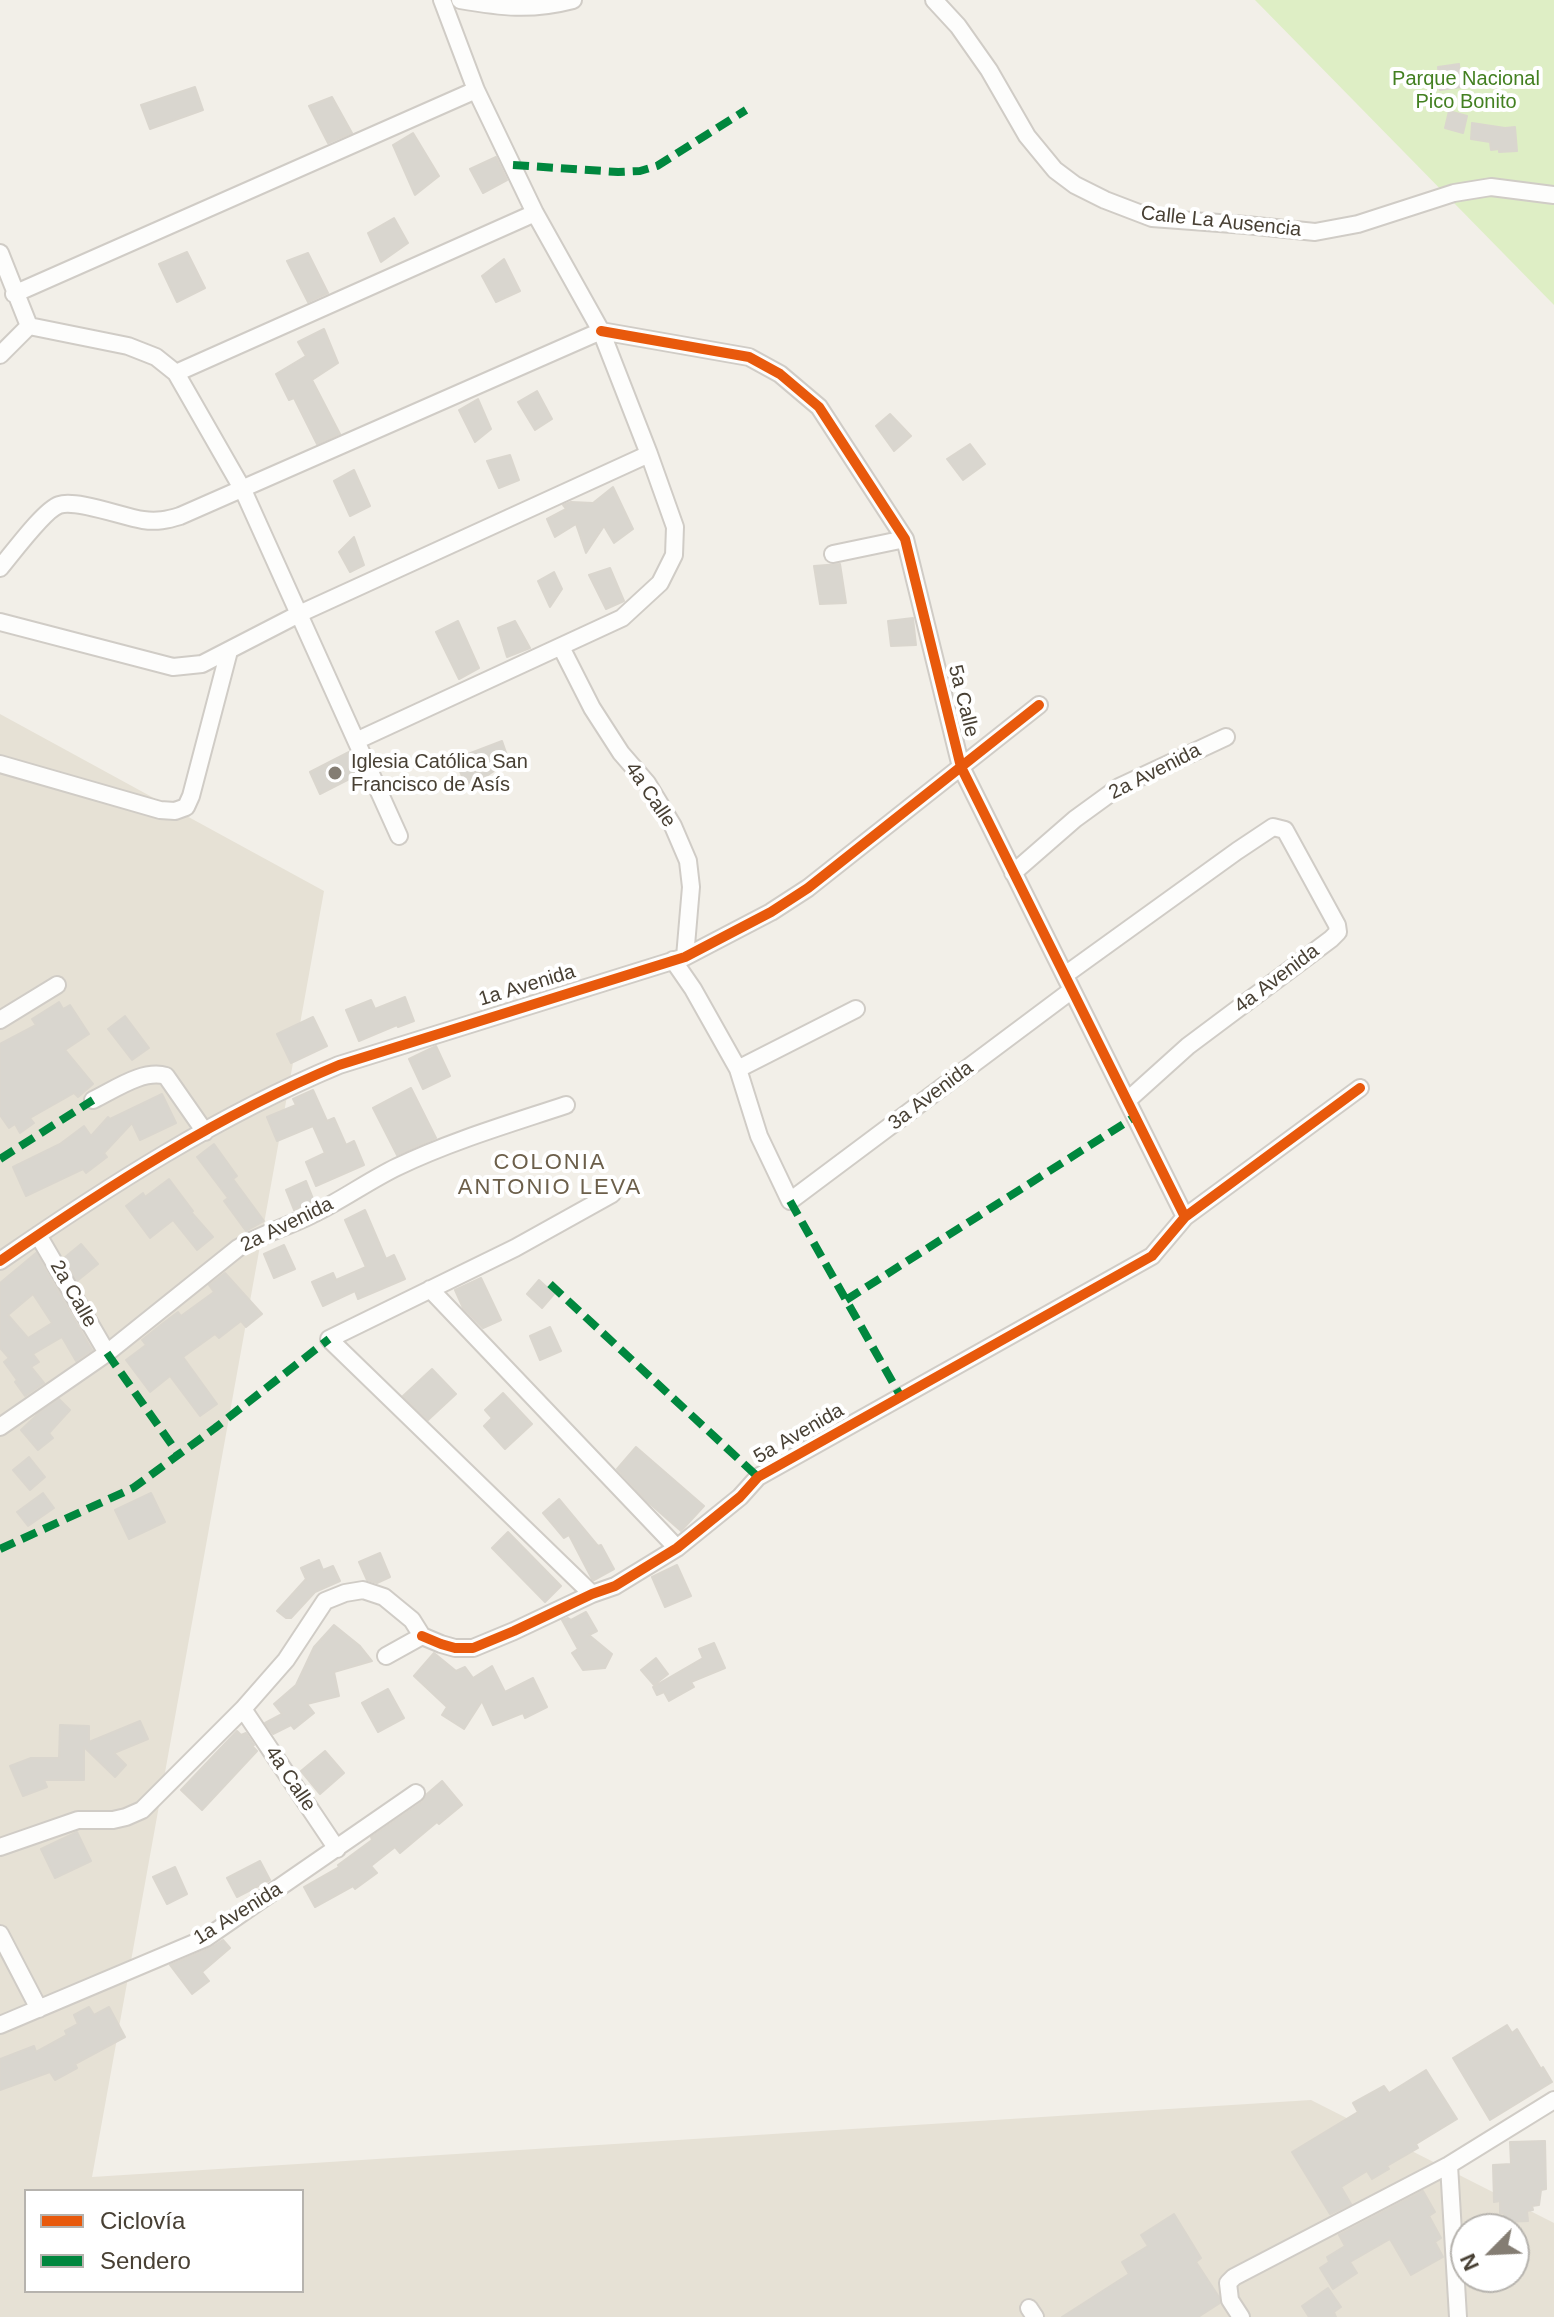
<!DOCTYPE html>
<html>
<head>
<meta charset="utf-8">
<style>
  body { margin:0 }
  #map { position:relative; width:1554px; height:2317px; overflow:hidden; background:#f2efe8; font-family:Arial,sans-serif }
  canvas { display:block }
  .legend { position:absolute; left:24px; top:2189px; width:280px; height:104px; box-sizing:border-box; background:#fff; border:2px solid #b6b3ae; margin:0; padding:10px 14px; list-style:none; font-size:24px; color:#484034 }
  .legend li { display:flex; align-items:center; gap:16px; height:40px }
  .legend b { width:40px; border:2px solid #b6b3ae }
  .north { position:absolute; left:1450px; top:2213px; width:80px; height:80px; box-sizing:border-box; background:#fff; border:2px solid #b6b3ae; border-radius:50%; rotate:246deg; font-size:22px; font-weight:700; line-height:32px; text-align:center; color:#484034 }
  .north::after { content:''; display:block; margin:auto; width:28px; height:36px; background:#847d73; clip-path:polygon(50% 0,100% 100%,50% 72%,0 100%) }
</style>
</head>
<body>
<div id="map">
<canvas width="1554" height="2317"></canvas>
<ul class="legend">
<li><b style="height:10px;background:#e8590c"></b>Ciclovía</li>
<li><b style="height:10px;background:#00873e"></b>Sendero</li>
</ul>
<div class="north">N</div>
</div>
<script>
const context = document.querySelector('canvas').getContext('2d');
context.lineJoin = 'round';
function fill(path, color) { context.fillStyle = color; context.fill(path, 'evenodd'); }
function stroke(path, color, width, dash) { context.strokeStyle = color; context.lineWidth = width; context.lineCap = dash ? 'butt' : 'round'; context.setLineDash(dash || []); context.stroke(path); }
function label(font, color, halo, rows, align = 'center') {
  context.font = font + ' Arial,sans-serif'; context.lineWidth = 8; context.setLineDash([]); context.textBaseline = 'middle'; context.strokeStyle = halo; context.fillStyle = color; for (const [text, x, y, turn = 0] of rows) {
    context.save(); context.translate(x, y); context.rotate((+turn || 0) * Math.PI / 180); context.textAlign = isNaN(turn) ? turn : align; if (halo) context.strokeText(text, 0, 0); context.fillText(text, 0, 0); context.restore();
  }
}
fill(new Path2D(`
  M0 714 324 891 92 2177 1311 2100 1554 2223V2317H0ZM26 2191H302V2291H26ZM1466 2229H1514V2277H1466Z`), '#e6e1d5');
fill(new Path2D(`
  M1255 0H1554V305Z`), '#deeec5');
const building = new Path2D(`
  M1459 64 1461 87 1440 90 1438 67Z
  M195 87 203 110 150 129 141 105Z
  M332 97 352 133 328 143 309 106Z
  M1449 111 1467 116 1463 133 1445 128Z
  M1472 123 1505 128 1515 127 1517 151 1499 152V149L1491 150 1490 142 1471 139Z
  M413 133 439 176 415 195 393 145Z
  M496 157 507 180 483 193 470 169Z
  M394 218 408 243 381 262 368 233Z
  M187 252 205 288 177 302 159 264Z
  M308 253 328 293 308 302 287 261Z
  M504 259 520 291 496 302 482 276Z
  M324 329 338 363 312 380 340 434 317 444 294 398 289 400 276 374 306 356 298 342Z
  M537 391 552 419 535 430 518 402Z
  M478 399 491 429 475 442 459 410Z
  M890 414 911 436 894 451 876 426Z
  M970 444 985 464 963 480 947 459Z
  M510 455 519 480 499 488 487 461Z
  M354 470 370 506 350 516 334 481Z
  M613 487 633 529 614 543 604 526 586 553 576 524 555 537 547 519 566 509 563 505 571 502 593 503Z
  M354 537 364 565 350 572 339 552Z
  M840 564 846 603 820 604 814 566Z
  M610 568 624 601 606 609 589 575Z
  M554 572 562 589 550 607 538 581Z
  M913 618 916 645 891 646 888 621Z
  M458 621 479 668 459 679 436 632Z
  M515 621 530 648 507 657 498 628Z
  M502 741 509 761 467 789 455 759Z
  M349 752 359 774 320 794 310 772Z
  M405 997 414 1021 398 1027 397 1025 359 1041 346 1010 371 1000 375 1009Z
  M59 1002 63 1009 70 1005 89 1034 65 1050 93 1084 78 1097 74 1093 30 1118 34 1123 20 1133 15 1124 9 1128 0 1115V1044L36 1025 32 1019Z
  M125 1016 149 1048 132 1060 108 1029Z
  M313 1017 327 1046 291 1063 277 1034Z
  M436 1046 450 1076 423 1089 409 1059Z
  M411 1088 436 1138 397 1155 373 1108Z
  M313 1090 327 1121 334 1118 346 1145 354 1141 364 1165 316 1186 306 1162 325 1153 313 1126 277 1141 267 1117 296 1105 293 1099Z
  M162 1094 176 1123 140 1140 132 1123 104 1153 107 1157 86 1173 83 1169 26 1196 13 1167 60 1144 84 1126 91 1136 108 1117 110 1119Z
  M214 1144 237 1176 233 1179 264 1221 246 1231 224 1201 228 1198 197 1157Z
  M169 1179 193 1211 191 1212 213 1237 197 1250 173 1220 150 1238 126 1206 143 1193 145 1197Z
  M306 1181 314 1201 294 1210 286 1190Z
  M365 1210 386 1259 394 1255 405 1279 358 1299 355 1291 323 1306 312 1282 333 1273 336 1280 366 1267 345 1220Z
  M81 1244 98 1264 77 1281 64 1258Z
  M284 1245 295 1269 274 1278 264 1254Z
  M36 1253 92 1350 76 1361 62 1337 33 1354 39 1362 31 1367 44 1383 25 1396 15 1382 17 1380 4 1362 9 1358 0 1348V1283ZM33 1294 52 1323 28 1338 8 1315Z
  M225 1273 262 1314 246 1327 241 1321 219 1338 215 1334 183 1357 217 1404 200 1416 170 1376 150 1392 126 1360 146 1345 142 1340 162 1324 178 1312 181 1316 214 1292 209 1285Z
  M481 1278 501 1320 483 1328 463 1308 455 1290Z
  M539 1280 554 1294 542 1308 527 1294Z
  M550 1327 561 1351 540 1360 530 1336Z
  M432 1369 456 1394 428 1420 403 1396Z
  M503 1393 532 1424 505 1449 484 1426 492 1418 485 1410Z
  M59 1399 70 1410 49 1433 53 1438 38 1450 21 1430 39 1413Z
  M636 1447 704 1506 681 1531 648 1502 617 1469Z
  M29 1457 45 1477 30 1490 13 1470Z
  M43 1493 54 1508 28 1526 17 1512Z
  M151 1493 165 1522 129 1539 115 1510Z
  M559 1499 598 1546 601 1545 614 1569 594 1580 592 1579 569 1535 564 1538 543 1513Z
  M508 1532 561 1586 545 1602 492 1548Z
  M380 1553 390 1577 377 1583 367 1580 359 1562Z
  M319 1560 323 1570 333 1566 340 1581 315 1592 291 1618H286L277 1611 306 1579 301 1568Z
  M677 1565 691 1596 665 1607 652 1577Z
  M586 1612 597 1631 589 1635 612 1654 605 1668 583 1670 572 1653 578 1649 562 1620 568 1618 571 1620Z
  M334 1625 360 1646 372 1661 334 1672 339 1696 307 1704 314 1713 294 1729 291 1725 273 1734 265 1723 282 1714 274 1704 296 1685 314 1647Z
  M714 1643 725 1668 691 1682 694 1687 669 1701 664 1692 657 1695 653 1687 703 1658 699 1649Z
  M434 1653 456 1671 465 1667 473 1678 492 1666 505 1692 533 1678 547 1707 525 1718 523 1713 493 1725 482 1701 464 1729 442 1715 447 1707 414 1676Z
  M656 1658 668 1674 654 1685 641 1670Z
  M388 1689 404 1718 378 1732 362 1703Z
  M140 1721 148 1739 114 1753 126 1765 115 1777 84 1747V1780H44L47 1787 23 1796 10 1766 31 1758H59L60 1725 89 1726V1742Z
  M237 1731 241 1735 246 1733 254 1745 252 1746 257 1751 202 1810 181 1790Z
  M325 1751 344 1773 320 1794 301 1771Z
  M442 1781 462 1805 439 1824 437 1822 400 1853 395 1847 371 1866 377 1873 355 1889 353 1886 315 1907 304 1887 339 1867 338 1865 372 1840 371 1837 422 1802 427 1794Z
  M77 1832 91 1861 55 1878 41 1849Z
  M260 1861 270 1880 237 1897 227 1878Z
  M175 1867 187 1894 167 1904 153 1877Z
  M223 1940 230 1948 202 1972 209 1981 192 1994 170 1965 210 1948Z
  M89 2007 94 2015 109 2007 125 2037 75 2064 77 2068 55 2080 50 2072 0 2090V2059L34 2046 36 2052 67 2035 65 2031 78 2024 74 2015Z
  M1507 2025 1512 2033 1517 2029 1541 2069 1543 2067 1552 2082 1490 2120 1453 2058Z
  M1426 2070 1457 2119 1416 2144 1418 2148 1387 2166 1389 2169 1372 2179 1367 2171 1341 2187 1351 2204 1330 2214 1292 2152 1358 2112 1353 2103 1384 2086 1389 2093Z
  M1545 2141 1546 2189 1541 2190 1539 2205 1532 2206 1533 2210 1527 2211 1528 2221 1505 2222 1504 2213H1500V2201L1494 2202 1493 2165 1511 2164 1510 2142Z
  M1423 2191 1435 2212 1429 2216 1441 2238 1435 2242 1443 2257 1411 2275 1390 2239 1350 2262 1357 2273 1333 2289 1320 2268 1329 2262 1327 2257 1345 2246 1339 2235Z
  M1174 2214 1201 2258 1196 2262 1219 2297 1220 2303 1198 2317H1062L1129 2274 1122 2262 1148 2246 1141 2235Z
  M1328 2288 1341 2307 1334 2312 1336 2317H1309L1302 2306Z`);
fill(building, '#d9d6cf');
stroke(building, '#dad6ce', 2);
const street = new Path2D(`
  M460 0C501 7 531 11 573 0
  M934 0 958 26 989 70 1027 136 1055 170 1075 185 1105 200 1152 218 1246 225 1315 232 1358 224 1454 193 1491 187 1554 195
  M0 253 29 326 128 346 156 357 176 373 243 490 399 836
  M14 294 476 90
  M601 331 749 357 780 374 819 407 905 539 961 767 1185 1217
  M0 355 29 326
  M176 373 535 213
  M833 554 905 539
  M0 568C12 554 44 510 59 505 76 499 123 517 143 520 157 522 167 520 180 516L601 331
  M0 622 173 667 202 664 299 614 649 454
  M561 647 592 708 621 753 647 783 673 826 688 861 691 887 685 957
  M358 740 622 618 660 583 674 555 675 527 649 454 601 331 535 213 476 90 442 0
  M0 764 160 810 175 811 186 807 191 796 229 651
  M1013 873 1075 819 1119 787 1226 737
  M673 960 693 989 738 1069 759 1136 790 1201 1072 990
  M1065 975 1237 851 1273 827 1285 830 1337 925 1338 932 1331 939 1188 1046 1128 1100
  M0 1020 57 985
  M738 1069 856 1009
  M93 1100C114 1090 143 1069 166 1076L205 1132
  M38 1235 107 1353
  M0 1261C107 1187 219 1115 339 1065L685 957 771 912 808 888 1039 705
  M430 1289 677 1548
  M0 1427 107 1353 238 1248C261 1234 287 1227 311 1215 341 1201 368 1181 397 1167 451 1141 509 1124 566 1105
  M592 1594 329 1339 515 1248 612 1194
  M422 1636 441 1644 455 1648H473L514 1631 592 1594 615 1586 677 1548 740 1497 758 1477 1152 1256 1185 1217 1360 1088
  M386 1656 422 1636
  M243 1709 337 1849
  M0 1847 78 1820H113L126 1817 142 1810 243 1709 286 1660 325 1601 345 1593 363 1590 384 1597 412 1620 422 1636
  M0 1934 39 2009
  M0 2025 206 1938 416 1793
  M1449 2165 1458 2317
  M1029 2308 1035 2317
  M1241 2317 1230 2300 1228 2283 1234 2277 1449 2165 1554 2100`);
stroke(street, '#d0ccc6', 20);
stroke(street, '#fdfdfc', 16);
stroke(new Path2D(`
  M513 165 618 172 640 171 657 166 746 110
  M0 1159 93 1100
  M790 1201 901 1397
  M550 1284 758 1477
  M846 1300 1136 1116
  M107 1353 179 1455
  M0 1549 133 1488 215 1428 329 1339`), '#00873e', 8, [16, 8]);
stroke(new Path2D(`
  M601 331 749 357 780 374 819 407 905 539 961 767 1185 1217
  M0 1261C107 1187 219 1115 339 1065L685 957 771 912 808 888 1039 705
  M422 1636 441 1644 455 1648H473L514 1631 592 1594 615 1586 677 1548 740 1497 758 1477 1152 1256 1185 1217 1360 1088`), '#e8590c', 10);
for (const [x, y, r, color] of [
  [335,773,8,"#847d73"]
]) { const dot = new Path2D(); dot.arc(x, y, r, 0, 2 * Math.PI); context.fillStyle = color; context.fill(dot); stroke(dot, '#fff', 3); }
label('20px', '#438021', '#fff', [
  ["Parque Nacional",1466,79],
  ["Pico Bonito",1466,102]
]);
label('20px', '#484034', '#fff', [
  ["Calle La Ausencia",1221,222,6],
  ["5a Calle",963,701,76],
  ["2a Avenida",1155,772,-27],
  ["4a Calle",650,795,56],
  ["4a Avenida",1277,979,-37],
  ["1a Avenida",527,986,-17],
  ["3a Avenida",931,1096,-37],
  ["2a Avenida",287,1225,-26],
  ["2a Calle",73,1294,60],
  ["5a Avenida",799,1434,-30],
  ["4a Calle",290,1779,56],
  ["1a Avenida",238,1914,-32]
]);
label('20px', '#484034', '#fff', [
  ["Iglesia Católica San",351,762],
  ["Francisco de Asís",351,785]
], 'left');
context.letterSpacing = '2px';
label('22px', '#6c5f4a', '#fff', [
  ["COLONIA",550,1163],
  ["ANTONIO LEVA",550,1188]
]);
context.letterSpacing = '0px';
</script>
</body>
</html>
